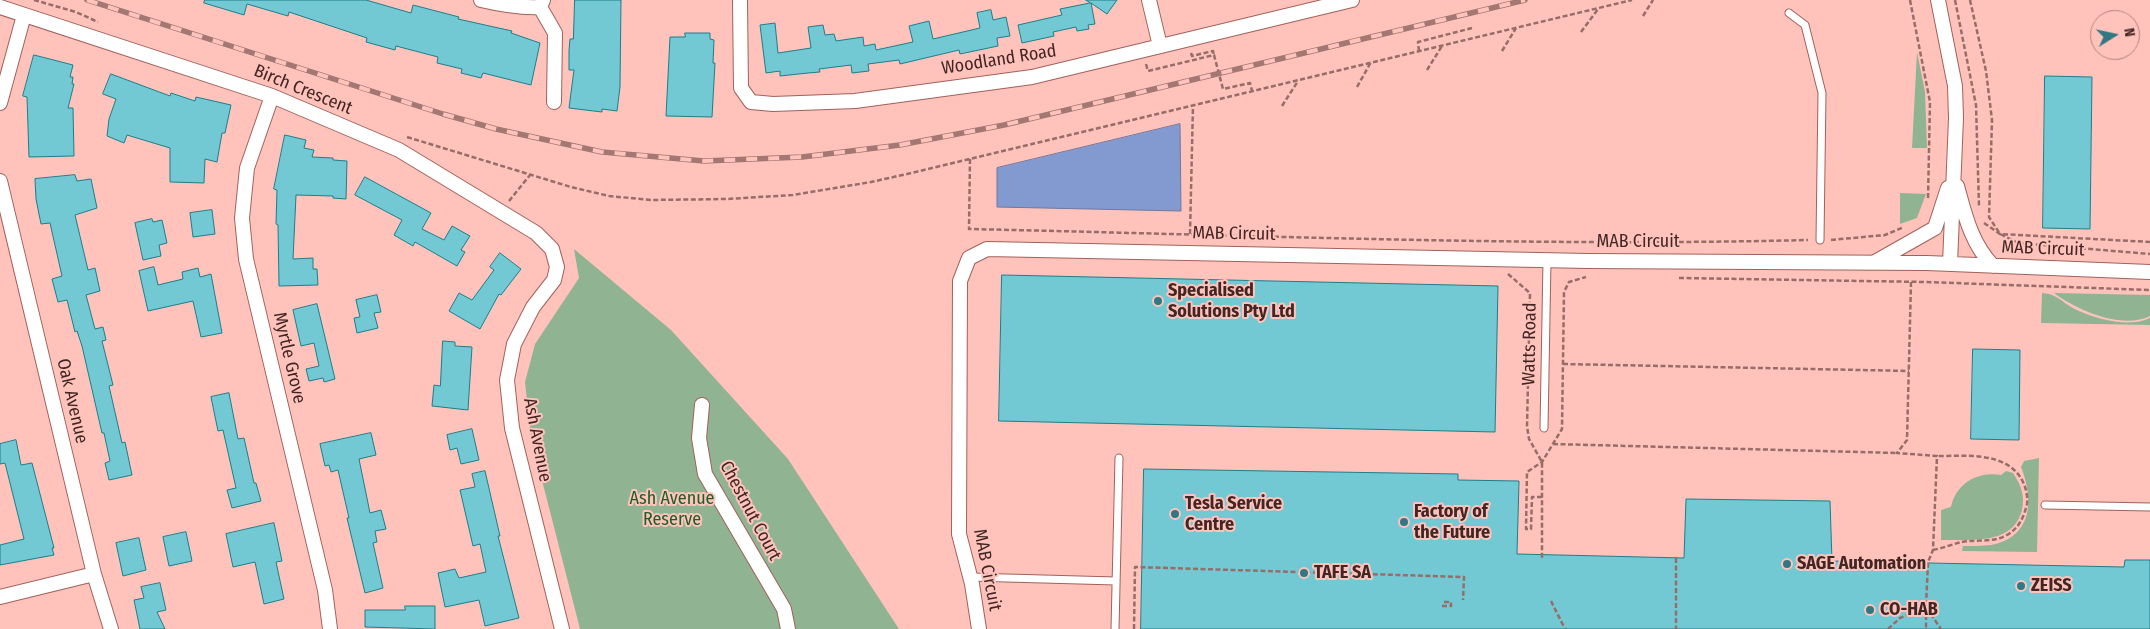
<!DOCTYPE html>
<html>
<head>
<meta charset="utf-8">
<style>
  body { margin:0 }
  #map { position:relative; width:2150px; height:629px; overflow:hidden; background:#ffc3bc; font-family:"Fira Sans Condensed",sans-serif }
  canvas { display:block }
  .north { position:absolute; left:2090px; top:10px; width:50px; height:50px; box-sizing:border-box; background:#ffc3bc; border:1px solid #b3847f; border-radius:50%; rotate:80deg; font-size:14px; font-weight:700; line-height:20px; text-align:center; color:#422623 }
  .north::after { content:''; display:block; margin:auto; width:18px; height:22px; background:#317982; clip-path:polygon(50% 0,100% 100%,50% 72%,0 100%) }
</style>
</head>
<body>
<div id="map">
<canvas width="2150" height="629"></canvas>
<div class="north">N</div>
</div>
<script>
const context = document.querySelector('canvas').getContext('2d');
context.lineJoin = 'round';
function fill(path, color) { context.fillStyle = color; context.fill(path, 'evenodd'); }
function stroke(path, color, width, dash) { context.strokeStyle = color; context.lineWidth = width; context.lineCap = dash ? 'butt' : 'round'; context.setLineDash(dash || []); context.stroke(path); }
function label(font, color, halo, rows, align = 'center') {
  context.font = font + ' "Fira Sans Condensed",sans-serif'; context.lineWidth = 4; context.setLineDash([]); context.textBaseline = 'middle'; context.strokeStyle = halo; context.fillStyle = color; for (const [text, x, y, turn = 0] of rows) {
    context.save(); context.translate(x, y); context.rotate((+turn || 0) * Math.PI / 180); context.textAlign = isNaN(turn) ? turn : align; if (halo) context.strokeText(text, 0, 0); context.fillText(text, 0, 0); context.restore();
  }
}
fill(new Path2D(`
  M1917 52 1925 92 1927 148H1912Z
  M1900 193 1926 194 1917 218 1900 224Z
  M574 249 671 330 788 459 899 629H580L531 437 525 382 535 344 579 278Z
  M2042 293C2055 293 2062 302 2073 308 2092 318 2129 329 2150 318V325L2041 323Z
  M2054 293 2150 295V316C2122 330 2077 310 2054 293Z
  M2039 458 2037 552 1962 551 1963 546C1972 546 1982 546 1991 545 2033 537 2034 500 2021 467L2024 461Z
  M2006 471 2013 473C2021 485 2025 495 2022 510 2013 546 1970 539 1941 540V510L1951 507C1956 483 1978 471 2001 475Z`), '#90b392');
const water = new Path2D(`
  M1180 124 1181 211 997 207V168Z`);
fill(water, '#839ad1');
stroke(water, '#70779d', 1);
const building = new Path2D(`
  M205 0H366L411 13 413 5 459 17 458 19 512 31 511 33 540 43 531 85 483 73 481 78 461 73 462 69 437 63 438 57 396 46 395 50 366 42 367 38 289 12 288 16 247 4 244 15 204 3Z
  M575 0H621L620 87 617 111 602 109V112L569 108 574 70H569V51L570 39H573Z
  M1086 0H1117L1107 14 1091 3 1095 24 1088 25 1089 29 1077 31 1076 27 1053 32 1054 36 1022 43 1018 25 1062 15 1060 9 1090 3Z
  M991 10 993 20 1006 17 1010 36 997 38 998 46 960 54 959 50 900 64 899 60 868 64 869 71 852 73 851 65 819 69 820 72 808 73 780 76V71L766 73 760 25 775 23 778 53 811 48 808 27 823 25 825 35 834 34 836 41 863 37 864 46 875 44 876 50 913 42 909 26 929 21 933 39 980 28 977 13Z
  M685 33H710V39L714 40 713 63H715L712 117 666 116 670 37H685Z
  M34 55 73 65 70 77H73L72 84H74L68 108H73L74 156 29 157 27 97 23 96Z
  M111 74 170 96 171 93 195 101 196 97 231 105 225 133H222L217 162 205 159 204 183 170 182V148L127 135 124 143 107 136 109 119 116 99 103 94Z
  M2045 76 2092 77 2090 229 2043 228Z
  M285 135 306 140 304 148 314 150 312 157 333 158V160L347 161 346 199 333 198V196L296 195 293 259 313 258V269H317L318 285 279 286 278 225 276 224 277 190 274 189Z
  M75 175 77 181 91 179 97 208 75 215 88 270 95 268 100 291 86 295 95 329 103 327 106 340 102 341 113 385 109 386 122 443 125 442 132 475 109 480 105 463 110 461 104 433H102L82 346 77 331 75 332 67 300 58 302 52 279 62 276 50 223 41 224 36 199 35 179Z
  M365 177 431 213 422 229 444 240 452 226 470 236 461 250 465 252 457 266 415 242 413 246 394 235 402 220 355 195Z
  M212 210 215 234 193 237 190 213Z
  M152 219 153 222 162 220 167 243 159 245 161 256 143 260 135 223Z
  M500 253 521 269 501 295 499 294 480 329 449 311 459 293 472 300 494 270 490 267Z
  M154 267 158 285 183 279 182 272 198 268 200 277 211 274 222 333 201 337 193 301 148 311 139 271Z
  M1002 275 1498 286 1495 432 999 421Z
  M377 295 381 312 374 313 378 328 357 333 354 318 360 317 356 300Z
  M317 304 335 379 324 382 323 378 309 381 306 369 319 366 314 343 301 346 293 310Z
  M443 341 455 342V346L472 347 468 410 432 406 434 385 440 386Z
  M1973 349 2020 350 2019 440 1971 439Z
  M229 393 238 439 244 438 254 483H256L261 501 232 508 227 490 236 488 223 430 218 431 211 397Z
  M472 429 479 460 461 464 457 448 450 450 447 435Z
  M371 433 376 455 359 459 370 513 381 510 386 529 375 531 377 542 373 543 383 588 365 593 347 518H349L338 470 331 472 329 465 325 466 320 444Z
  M16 440 21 465 32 463 54 548H52L54 555 0 565V545L24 539 5 463 0 464V444Z
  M1144 469 1458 474V480L1519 481 1517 554 1684 558 1686 499 1830 501 1832 561 2124 567 2125 560H2150V629H1141Z
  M485 471 500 536H498L519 618 485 626 479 600 445 607 438 573 455 569 459 578 486 572 480 544 473 546 460 490 475 487 472 474Z
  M274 523 282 561 276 562 284 599 264 604 255 562 233 567 226 534Z
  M186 532 192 561 169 566 163 537Z
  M139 538 146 570 123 576 116 543Z
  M160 583 166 610 157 612 165 629H140L134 600 144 598 141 587Z
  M405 606H435V629L365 627V610H405Z`);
fill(building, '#72c8d3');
stroke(building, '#1b7f8a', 1);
const service = new Path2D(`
  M1789 13 1805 25 1822 93 1820 240
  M1544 428 1547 260
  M2045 505 2150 507
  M970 577 1116 581
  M1115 629 1119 458`);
const minor = new Path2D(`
  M481 0C502 5 519 8 540 7L543 0
  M740 0 741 88 751 102 773 104 855 101 1032 77 1352 0
  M1149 0 1160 46
  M1938 0 1955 86 1956 118 1950 264
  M0 7 272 96 399 150 536 233 552 249 557 267 554 280 533 307 514 344 507 380 512 428 562 629
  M540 7 555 33 554 102
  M272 96 247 168 242 218 246 259 325 590 330 629
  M0 103 24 15
  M0 181 94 574 111 629
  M1957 186C1965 215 1971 243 1993 266
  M1875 262 1935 228 1948 188
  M702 405 699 438 705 474 784 609 788 629
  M0 597 94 574
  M979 629 972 584 959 534 960 281 969 258 987 249 1588 261 1927 263 2150 272`);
stroke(service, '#a2615a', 9);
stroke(minor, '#a2615a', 16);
stroke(new Path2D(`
  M34 0 76 12 98 22
  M1910 0 1930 102 1928 199
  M1955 0 1976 105 1979 206
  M1970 0 1986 71 1992 120 1989 217 2000 234 2018 243 2150 254
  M1643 16 1653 0
  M1581 32 1598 9
  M1419 51 1418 42 1472 28
  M1502 51 1516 28
  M1191 53 1192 56 1213 51 1214 55
  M1146 64 1148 71 1214 55 1223 89 1250 83 1252 91
  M1427 70 1442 46
  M1357 87 1371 62
  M1282 106 1298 81
  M407 137 571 187 609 196 651 200 727 199 793 195 871 182 907 174 1632 0
  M970 159 969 229C1249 235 1529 247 1808 240
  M509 201 530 175
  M1984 223 2000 234 2150 242
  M1190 234 1193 105
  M1831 240 1885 235 1904 227
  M1508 274 1530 293 1527 426 1529 439 1542 462V559
  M1679 278 1925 282 2150 290
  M1911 282 1907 440 1897 453 1937 456 1933 550 1928 562 1926 607 1941 629
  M1563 364 1909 371
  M1553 444 1897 453
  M1542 497H1532L1531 529H1526L1527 472 1542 462 1562 429 1564 292 1569 282 1586 277
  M1933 550C1943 548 1953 544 1962 542 1978 539 1993 543 2007 535 2019 528 2024 517 2027 504 2028 497 2026 488 2023 482 2008 451 1966 456 1937 456
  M1676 558V629
  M1551 601 1565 629
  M1442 606H1451V602H1442
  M1134 629 1135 567 1464 577 1463 600
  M1888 629 1900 618 1926 607V629`), '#986d68', 2.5, [5, 2.5]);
stroke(service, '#fff', 7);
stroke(minor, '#fff', 14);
const rail = new Path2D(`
  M87 0 443 114 496 129 602 152 704 161 802 157 900 145 1004 125 1525 0`);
stroke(rail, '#a37772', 5.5);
stroke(rail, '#ffc3bc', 4, [11]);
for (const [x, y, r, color] of [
  [1158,301,5,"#317982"],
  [1175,514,5,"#317982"],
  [1404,522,5,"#317982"],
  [1787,564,5,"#317982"],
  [1304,573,5,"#317982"],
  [2021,586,5,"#317982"],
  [1870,610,5,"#317982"]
]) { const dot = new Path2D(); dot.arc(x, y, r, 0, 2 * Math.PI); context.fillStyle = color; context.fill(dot); stroke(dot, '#ffc3bc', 2); }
label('18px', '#422623', '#ffc3bc', [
  ["Woodland Road",999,60,-9],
  ["Birch Crescent",303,90,22],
  ["MAB Circuit",1234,234,1],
  ["MAB Circuit",1638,242],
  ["MAB Circuit",2043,249,2],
  ["Watts Road",1530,344,-89],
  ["Myrtle Grove",289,358,77],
  ["Oak Avenue",72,401,77],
  ["Ash Avenue",537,440,79],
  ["Chestnut Court",750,511,62],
  ["MAB Circuit",987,570,79]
]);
label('bold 18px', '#422623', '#ffc3bc', [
  ["Specialised",1168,291],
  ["Solutions Pty Ltd",1168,312],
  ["Tesla Service",1185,504],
  ["Centre",1185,525],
  ["Factory of",1414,512],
  ["the Future",1414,533],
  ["SAGE Automation",1797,564],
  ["TAFE SA",1314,573],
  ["ZEISS",2031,586],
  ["CO-HAB",1880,610]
], 'left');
label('18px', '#186026', '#ffc3bc', [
  ["Ash Avenue",672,499],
  ["Reserve",672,520]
]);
</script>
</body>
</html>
